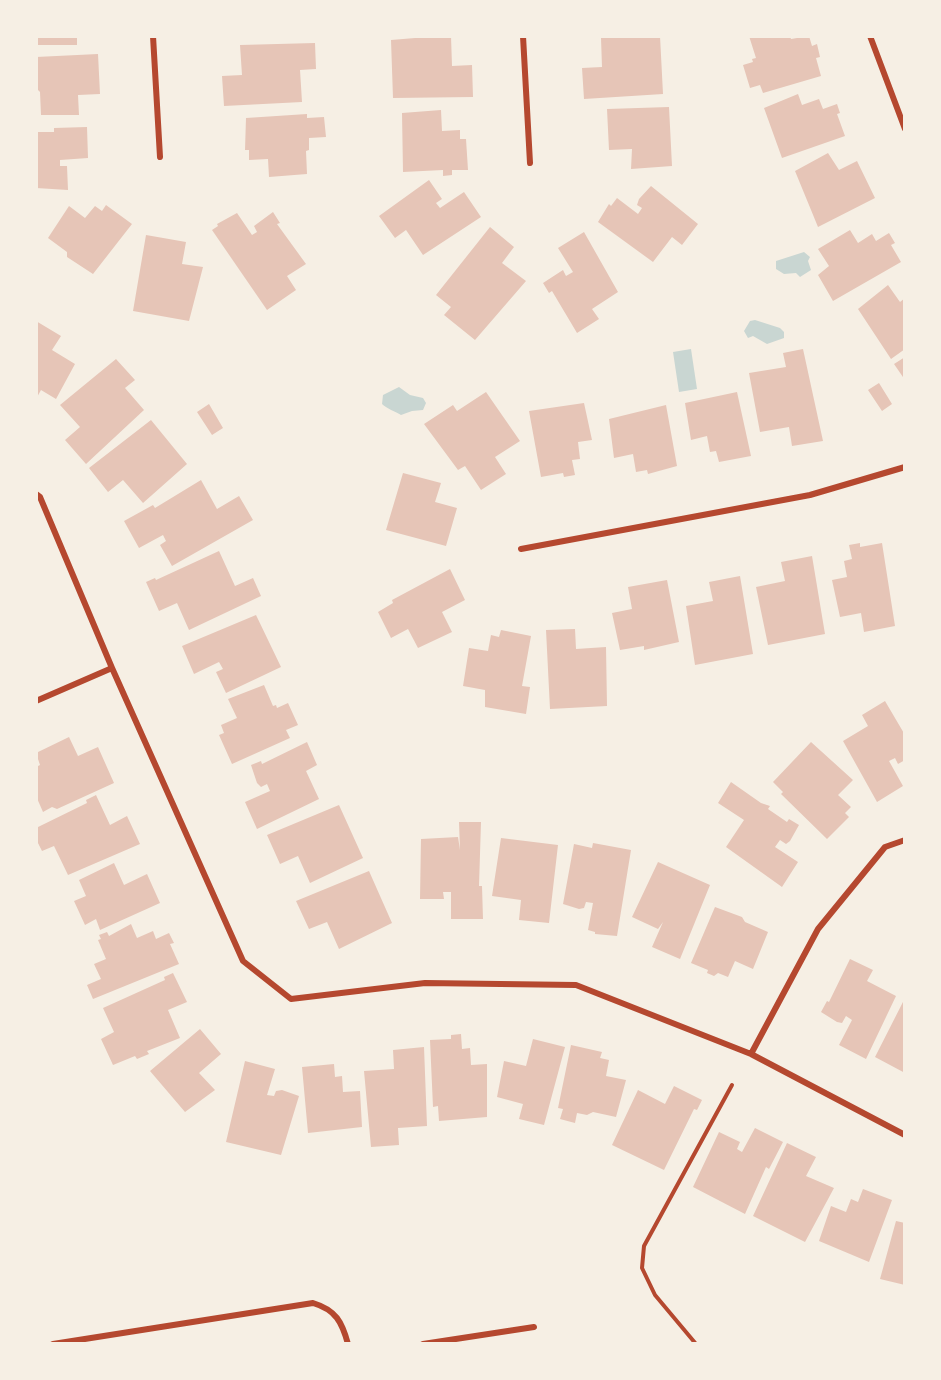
<!DOCTYPE html>
<html>
<head>
<meta charset="utf-8">
<style>
  body { margin:0 }
  #map { position:relative; width:941px; height:1380px; overflow:hidden; background:#f6efe4; font-family:Cabin,sans-serif }
  canvas { display:block }
  .frame { position:absolute; inset:0; border:38px solid #f6efe4; pointer-events:none }
</style>
</head>
<body>
<div id="map">
<canvas width="941" height="1380"></canvas>
<div class="frame"></div>
</div>
<script>
const context = document.querySelector('canvas').getContext('2d');
context.lineJoin = 'round';
function fill(path, color) { context.fillStyle = color; context.fill(path, 'evenodd'); }
function stroke(path, color, width, dash) { context.strokeStyle = color; context.lineWidth = width; context.lineCap = dash ? 'butt' : 'round'; context.setLineDash(dash || []); context.stroke(path); }
fill(new Path2D(`
  M804 252 810 257 808 261 811 270 800 277 796 273 784 274 776 269V261Z
  M755 320 780 328 784 332V338L767 344 753 336 748 338 744 331 750 321Z
  M691 349 697 389 679 392 673 352Z
  M399 387 410 395 423 398 426 403 423 410 412 411 401 415C396 412 386 408 382 404L383 395Z`), '#c9d6d2');
fill(new Path2D(`
  M36 36H77V45H36Z
  M439 36H451L452 66 472 65 473 97 393 98 391 40Z
  M660 36 663 94 584 99 582 68 602 67 601 38Z
  M749 36H790L791 39 809 36 812 46 817 44 820 57 816 58 821 76 763 93 760 85 750 88 743 65 753 62 752 59 756 58Z
  M315 43 316 69 300 70 302 102 224 106 222 76 242 75 240 45Z
  M98 54 100 94 78 95 79 115H41L40 92 36 88V57Z
  M798 94 802 105 819 99 823 109 837 104 840 113 837 114 845 136 782 158 764 108Z
  M669 107 672 166 631 169 632 149 609 150 607 109Z
  M441 110 442 131 460 130V139H466L468 170H452V175L443 176V170L403 172 402 113Z
  M307 114V118L324 117 326 137 309 138V150L306 151 307 174 269 177 268 159 249 160V150H245L246 118Z
  M87 127 88 158 60 160V166H67L68 190 36 188V132H54V128Z
  M828 153 839 170 857 161 875 198 818 227 795 171Z
  M429 180 442 199 436 203 440 208 464 192 481 217 423 255 406 230 395 238 379 216Z
  M651 186 698 224 682 245 672 237 653 262 598 222 609 204 611 206 617 198 638 214 642 208 637 205 639 199Z
  M106 205 132 224 93 274 67 257V252L48 238 69 206 85 218 95 206 102 211Z
  M273 212 280 223 277 224 306 264 287 276 296 290 267 310 212 230 218 226 217 224 237 213 252 235 257 232 254 226Z
  M490 227 514 247 502 263 526 281 475 340 444 315 451 307 436 295Z
  M850 230 858 243 872 234 876 241 889 233 895 243 891 245 901 262 833 301 818 275 829 266 818 249Z
  M584 232 618 292 592 309 599 319 577 333 552 291 549 293 543 283 563 270 566 276 573 272 558 248Z
  M146 235 186 242 182 264 203 267 189 321 133 311Z
  M888 285 900 302 905 298V349L891 359 858 309Z
  M36 321 61 336 52 350 75 364 56 399 41 390 36 399Z
  M803 349 823 441 792 446 789 427 760 432 749 373 786 367 783 353Z
  M905 357V380L894 364Z
  M116 359 135 380 125 388 144 410 86 464 65 440 80 427 60 405Z
  M879 383 892 404 882 411 868 390Z
  M486 392 520 441 495 457 506 474 481 490 465 466 458 470 424 424 453 405 457 411Z
  M737 392 751 456 719 462 716 451 710 452 707 436 691 440 685 403Z
  M584 403 592 440 578 442 580 459 572 460 575 475 564 477 563 473 541 477 529 411Z
  M209 404 223 428 212 435 197 412Z
  M666 405 677 466 648 474 647 470 636 472 633 454 614 458 609 419Z
  M151 420 187 464 143 503 123 480 108 492 89 468Z
  M403 473 441 483 435 502 457 508 446 546 386 530Z
  M201 480 217 509 239 496 253 520 172 566 160 545 166 541 163 535 139 548 124 521 153 505 155 508Z
  M860 543V547L882 543 895 626 864 632 861 613 840 617 832 580 847 577 844 561 852 559 849 545Z
  M219 551 235 586 253 578 261 596 189 630 177 603 159 611 146 582 155 578 156 580Z
  M812 556 825 634 768 645 756 587 785 581 781 562Z
  M450 569 465 600 442 612 452 632 418 648 408 629 391 638 378 612 393 603 392 600Z
  M740 576 753 654 695 665 686 606 713 601 709 582Z
  M667 580 679 642 644 650V646L620 650 612 613 632 609 628 587Z
  M256 615 281 667 226 693 216 672 223 669 219 662 194 674 182 646Z
  M575 629 576 649 606 647 607 706 550 709 546 630Z
  M501 630 531 636 522 686 530 687 526 714 485 707V690L463 686 469 648 488 651 491 635 499 637Z
  M264 685 273 706 276 705 277 708 288 703 298 725 286 730 290 738 232 764 219 735 224 733 221 725 237 718 228 699Z
  M885 701 905 735V760L898 764 895 758 889 761 903 786 877 802 843 741 868 726 862 715Z
  M69 737 78 756 98 747 114 783 57 809 52 807 43 812 36 796V767L40 765 36 753Z
  M307 742 317 765 306 771 319 799 257 829 245 802 270 791 267 784 261 787 257 783 251 765 261 761 262 764Z
  M811 742 853 780 838 795 851 807 845 813 849 817 827 839 781 794 783 792 773 782Z
  M731 782 761 803 770 806 768 809 787 822 789 819 799 825 790 841 786 844 780 840 775 847 798 862 782 887 726 847 744 820 718 803Z
  M96 795 110 825 127 816 140 844 68 875 54 846 42 851 36 839V828L87 803 86 800Z
  M339 805 363 858 310 883 298 856 280 864 267 835Z
  M459 822H481L479 886H482L483 919H451V892H443L444 899H420L421 839 458 837 460 850Z
  M501 838 558 845 549 923 519 920 521 900 492 896Z
  M593 843 631 850 617 936 595 934V932L588 930 593 903 586 902 584 908 579 909 563 904 574 844 592 848Z
  M658 862 710 885 680 959 652 947 663 922 658 929 632 917Z
  M114 863 124 885 147 874 160 903 100 930 96 919 85 925 74 901 86 896 79 880Z
  M369 871 392 923 339 949 327 922 309 929 296 901Z
  M715 907 742 917 745 922 768 932 753 969 735 961 728 977 718 973 714 976 707 973 708 970 691 963Z
  M131 924 137 938 153 931 156 939 169 933 174 943 170 944 179 964 93 999 87 985 101 979 94 964 106 959 98 940 101 939 99 935 107 932 109 936Z
  M850 959 873 970 867 981 896 996 866 1059 839 1045 852 1020 846 1016 842 1023 837 1022 821 1012 827 1001 829 1002Z
  M173 973 187 1002 168 1010 180 1038 147 1051 149 1054 137 1059 135 1056 113 1065 101 1039 114 1032 103 1008 165 980 164 977Z
  M905 998V1073L875 1057Z
  M200 1029 221 1054 199 1073 215 1090 185 1112 150 1071Z
  M461 1034 462 1049 470 1048 471 1065 487 1064V1117L439 1121 438 1106 433 1107 430 1040 451 1039V1035Z
  M533 1039 565 1047 544 1125 519 1119 523 1104 497 1097 504 1061 526 1066Z
  M571 1045 602 1052 600 1058 609 1060 606 1076 626 1080 616 1117 593 1112 587 1115 577 1113 575 1123 560 1119 563 1109 558 1108Z
  M424 1047 427 1126 398 1128 399 1145 371 1147 364 1071 394 1069 393 1050Z
  M245 1061 275 1069 267 1095 274 1096 276 1091 282 1090 299 1096 281 1155 226 1142Z
  M334 1064 335 1077 342 1076 343 1092 360 1091 362 1127 308 1133 302 1067Z
  M674 1086 702 1100 697 1110 694 1109 664 1170 612 1145 638 1090 665 1104Z
  M755 1128 783 1142 769 1169 766 1167 745 1214 693 1187 719 1132 740 1142 737 1149 742 1152Z
  M787 1143 816 1157 806 1176 834 1188 805 1242 753 1216Z
  M863 1189 892 1200 869 1262 819 1241 831 1206 846 1212 851 1199 858 1202Z
  M896 1221 905 1223V1285L880 1279Z`), '#e6c5b7');
stroke(new Path2D(`
  M696 1344 655 1295 642 1268 644 1246 732 1085`), '#b5482f', 4);
stroke(new Path2D(`
  M153 36 160 157
  M523 36 530 163
  M870 36 905 129
  M36 494 40 497 112 668 243 961 291 999 425 983 576 985 751 1054 905 1135
  M521 549 810 495 905 467
  M36 701 112 668
  M751 1054 818 929 885 847 905 840
  M53 1344 313 1303C336 1310 342 1322 348 1344
  M423 1344 534 1327`), '#b5482f', 6);
</script>
</body>
</html>
